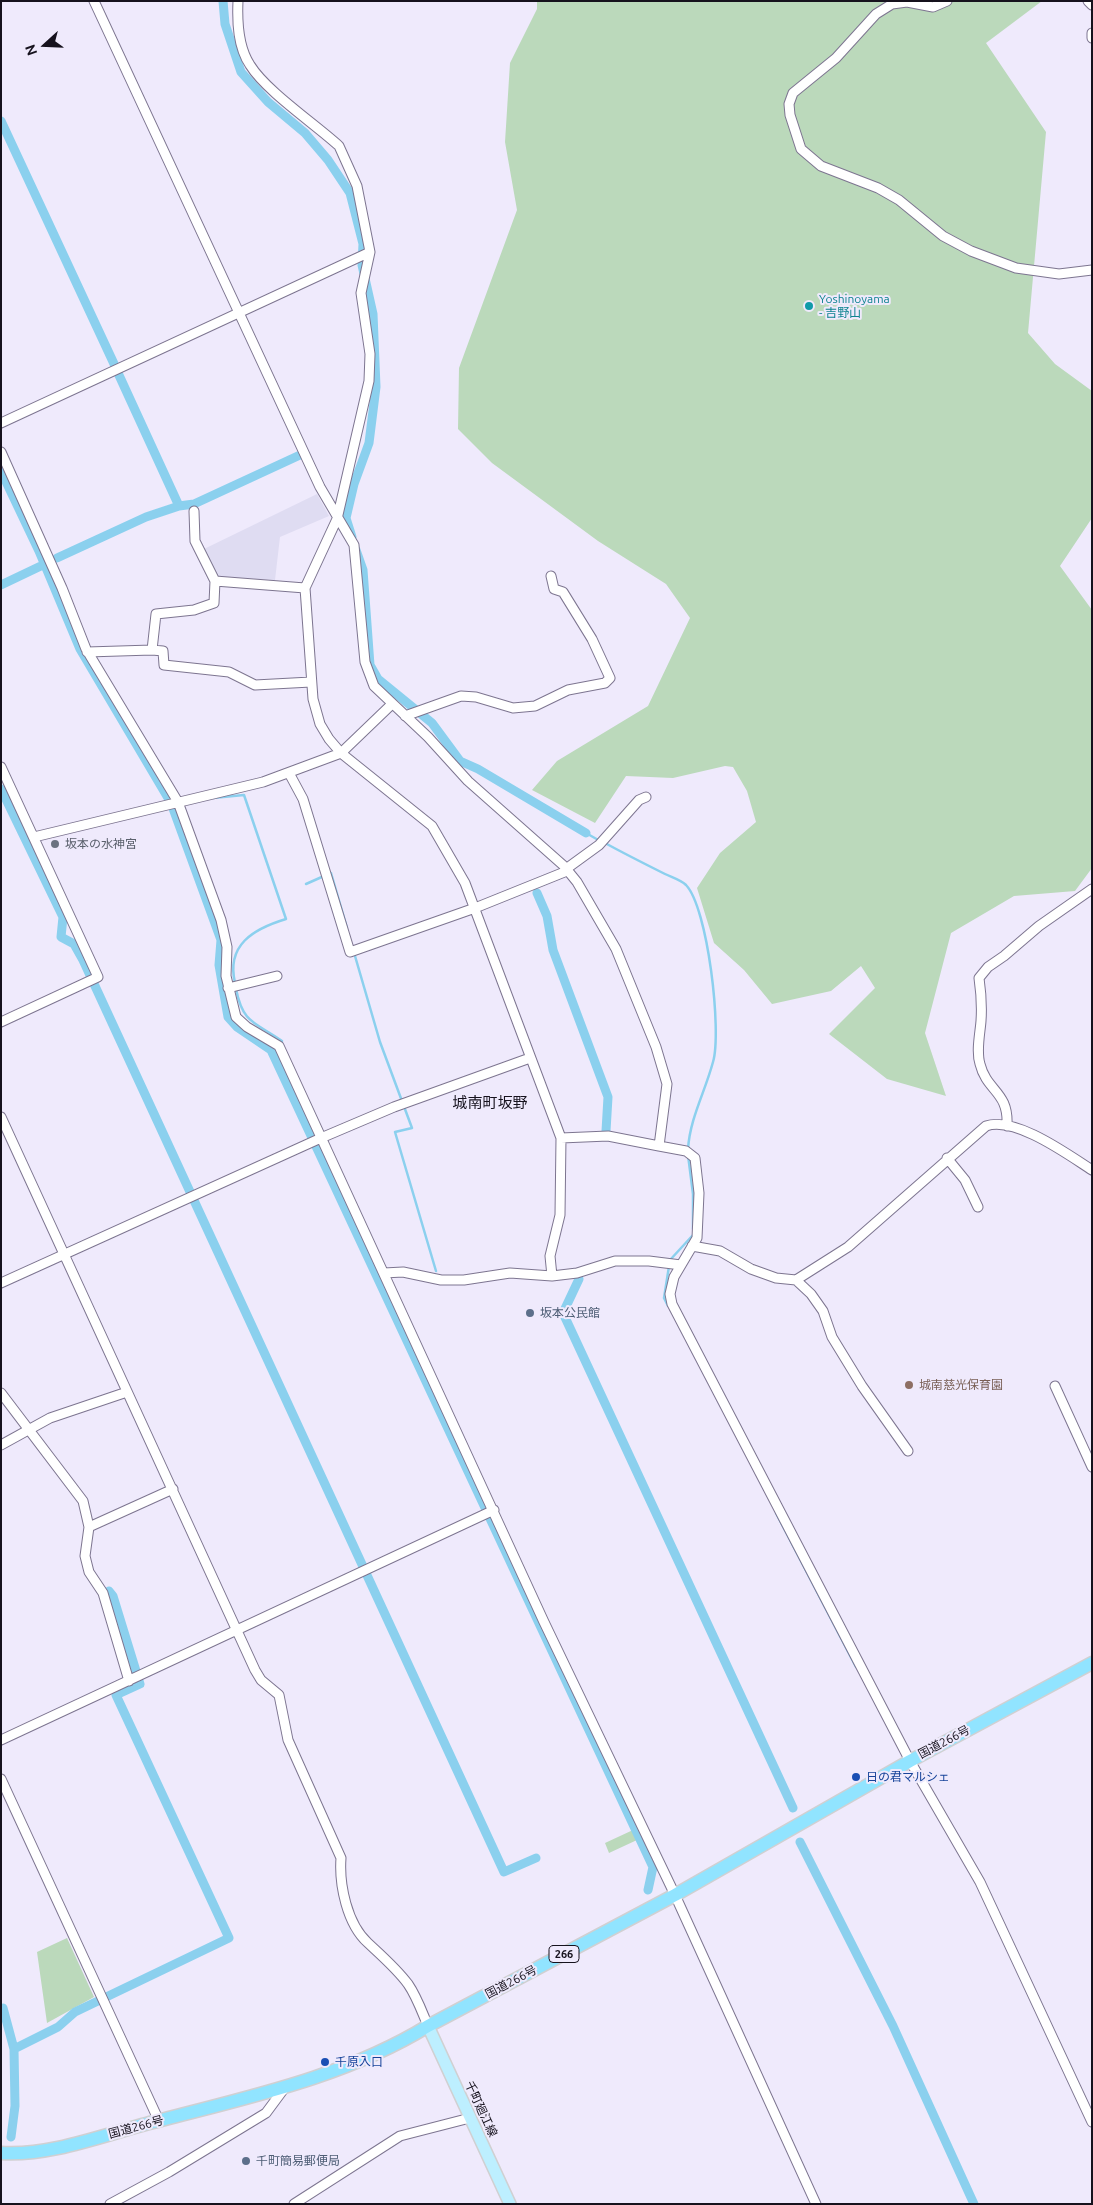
<!DOCTYPE html>
<html>
<head>
<meta charset="utf-8">
<style>
  body { margin:0 }
  #map { position:relative; width:1093px; height:2205px; overflow:hidden; background:#efeafc; font-family:Ubuntu,sans-serif }
  canvas { display:block }
  .frame { position:absolute; inset:0; border:2px solid #16121d; pointer-events:none }
  .north { position:absolute; left:20px; top:20px; width:50px; height:50px; -webkit-text-stroke:4px #efeafc; paint-order:stroke; rotate:250deg; font-size:14px; font-weight:700; line-height:20px; text-align:center; color:#16121d }
  .north::after { content:''; display:block; margin:auto; width:18px; height:22px; background:#16121d; clip-path:polygon(50% 0,100% 100%,50% 72%,0 100%) }
</style>
</head>
<body>
<div id="map">
<canvas width="1093" height="2205"></canvas>
<div class="frame"></div>
<div class="north">N</div>
</div>
<script>
const context = document.querySelector('canvas').getContext('2d');
context.lineJoin = 'round';
function fill(path, color) { context.fillStyle = color; context.fill(path, 'evenodd'); }
function stroke(path, color, width, dash) { context.strokeStyle = color; context.lineWidth = width; context.lineCap = dash ? 'butt' : 'round'; context.setLineDash(dash || []); context.stroke(path); }
function label(font, color, halo, rows, align = 'center') {
  context.font = font + ' Ubuntu,"Noto Sans JP",sans-serif'; context.lineWidth = 4; context.setLineDash([]); context.textBaseline = 'middle'; context.strokeStyle = halo; context.fillStyle = color; for (const [text, x, y, turn = 0] of rows) {
    context.save(); context.translate(x, y); context.rotate((+turn || 0) * Math.PI / 180); context.textAlign = isNaN(turn) ? turn : align; if (halo) context.strokeText(text, 0, 0); context.fillText(text, 0, 0); context.restore();
  }
}
fill(new Path2D(`
  M317 494 329 516 280 537 275 580 217 577 204 549Z`), '#dfdcf2');
fill(new Path2D(`
  M537 1H1042L986 43 1046 132 1028 333 1055 364 1092 391V518L1060 566 1092 610V868L1075 891 1014 896 951 933 925 1033 946 1096 887 1079 829 1034 875 988 861 966 831 991 772 1004 744 970 714 943 697 888 720 853 756 822 747 791 733 767 725 766 673 778 626 776 595 823 532 790 557 761 648 706 690 618 666 584 598 541 492 463 458 429 459 368 517 210 505 142 510 63 537 9Z
  M633 1830 637 1840 609 1853 605 1843Z
  M67 1938 94 1997 47 2023 37 1952Z`), '#bbd9bb');
stroke(new Path2D(`
  M213 798 244 795 286 919C253 929 226 945 235 983
  M586 833 600 841
  M605 843C625 854 645 864 665 874 671 877 681 880 686 885 708 908 722 1032 713 1062 705 1092 690 1118 688 1149
  M329 874 331 873 347 928
  M306 884 324 876
  M355 956 380 1042 412 1128 395 1132 436 1271
  M236 989C243 1024 255 1022 282 1041
  M688 1155 693 1194V1229
  M668 1306 664 1298 670 1260 693 1235
  M776 1513 856 1667`), '#8bd0ee', 2.5);
stroke(new Path2D(`
  M223 1 225 24 241 72 268 102 305 133 328 160 350 193 363 244 362 265 373 314 376 387 369 443 354 484 346 518 352 537
  M1 121 115 366
  M1 471 39 551 80 649 171 803 221 940 219 965 228 1017 237 1027 271 1050 653 1867 648 1890
  M179 506 194 504 300 455
  M356 550 363 570 370 665 378 679 432 723 460 761 478 769 586 833
  M57 558 146 517 179 506 118 373
  M1 585 45 564
  M1 789 63 917 61 937 74 944 83 960 504 1872 536 1858
  M537 893 547 916 553 950 608 1097 606 1131
  M579 1279 563 1313 793 1808
  M800 1842 893 2026 974 2204
  M1 2009 3 2008 14 2049 15 2106 11 2137
  M14 2049 58 2027 75 2012 229 1938 116 1695 140 1684 113 1596 109 1591`), '#8bd0ee', 9);
const minor = new Path2D(`
  M94 1 320 487 354 545 365 662 374 686 428 737 468 781 564 866 577 882 616 949 656 1047 667 1084 659 1146 686 1151 695 1158 699 1193 697 1238 674 1277 670 1294 672 1304 910 1761 980 1882 1092 2122
  M238 1C237 23 238 47 250 65 266 91 315 124 339 146L357 186 370 252 361 293 370 354 369 381 337 519 305 588 313 699 320 724 329 739 341 753 432 826 465 883 561 1138 560 1215 550 1256 552 1276
  M947 1 933 7 907 2 892 4 876 14 836 58 793 93 789 104 790 115 801 149 821 166 878 188 899 200 943 236 971 251 1016 268 1059 274 1092 270
  M1088 1 1092 5
  M1092 33V38
  M1 423 370 252
  M1 452 62 588 86 649 178 802 221 920 227 947 226 976 236 1017 247 1027 279 1046 544 1622 675 1895 816 2204
  M194 511 195 541 215 581 214 603 194 610 156 614 152 650 163 651 164 665 229 672 255 685 311 682
  M215 581 305 588
  M87 652 152 650
  M405 716 461 696 476 697 513 708 535 706 568 690 605 683 610 678 592 639 563 592 554 589 551 576
  M1 767 98 977 1 1022
  M289 773 303 799 350 952 475 908 567 871
  M34 837 263 782 341 753 392 704
  M566 869 599 845 639 800 646 797
  M228 988 277 976
  M1 1117 255 1670 261 1680 279 1695 288 1740 341 1858C339 1885 347 1924 368 1943 382 1956 397 1969 408 1984 417 1997 422 2012 428 2026
  M1007 1126C1009 1091 987 1092 980 1064 976 1051 980 1034 981 1021 982 1007 981 992 979 978L988 967 1004 956 1039 926 1092 889
  M561 1138 608 1136 659 1146
  M947 1158 965 1180 978 1207
  M692 1246 720 1251 751 1269 776 1278 796 1280 811 1294 823 1311 832 1337 862 1386 908 1451
  M384 1273 403 1272 441 1280H464L510 1273 552 1276 577 1273 615 1261H649L681 1265
  M796 1280 848 1247 986 1126C1015 1116 1067 1154 1092 1170
  M1 1283 321 1138 394 1107 530 1058
  M1055 1386 1092 1467
  M1 1393 83 1501 89 1527 85 1556 89 1572 103 1593 129 1681
  M1 1445 50 1418 127 1392
  M89 1527 173 1489
  M1 1740 494 1510
  M1 1779 159 2121
  M110 2204 169 2172 266 2113 286 2086
  M294 2204 400 2136 470 2118`);
const major = new Path2D(`
  M428 2026 510 2204`);
const highway = new Path2D(`
  M1 2153C48 2156 98 2137 142 2125 239 2099 342 2079 428 2026L675 1895 910 1761 1092 1663`);
stroke(minor, '#7d7590', 11);
stroke(major, '#d0d0d2', 14);
stroke(highway, '#d0d0d2', 15);
stroke(minor, '#fff', 9);
stroke(major, '#bdefff', 11);
stroke(highway, '#91e4ff', 12);
for (const [x, y, r, color] of [
  [809,306,5,"#0f9aa8"],
  [55,844,5,"#6b7280"],
  [530,1313,5,"#5c6f8a"],
  [909,1385,5,"#8d6e63"],
  [856,1777,5,"#1a4fb4"],
  [325,2062,5,"#1a4fb4"],
  [246,2161,5,"#5c6f8a"]
]) { const dot = new Path2D(); dot.arc(x, y, r, 0, 2 * Math.PI); context.fillStyle = color; context.fill(dot); stroke(dot, '#efeafc', 2); }
for (const [x, y, w] of [
  [564,1954,30]
]) { const box = new Path2D(); box.roundRect(x - w / 2, y - 8.5, w, 17, 4); context.fillStyle = '#efeafc'; context.fill(box); stroke(box, '#16121d', 1); }
label('bold 11px', '#16121d', null, [
  ["266",564,1954]
]);
label('12px', '#0d838f', '#efeafc', [
  ["Yoshinoyama",819,299],
  ["- 吉野山",819,313]
], 'left');
label('12px', '#5b616d', '#efeafc', [
  ["坂本の水神宮",65,844]
], 'left');
label('12px', '#4e5e75', '#efeafc', [
  ["坂本公民館",540,1313],
  ["千町簡易郵便局",256,2161]
], 'left');
label('12px', '#785e54', '#efeafc', [
  ["城南慈光保育園",919,1385]
], 'left');
label('12px', '#16121d', '#efeafc', [
  ["国道266号",944,1742,-28],
  ["国道266号",511,1982,-28],
  ["千町廻江線",481,2109,65],
  ["国道266号",136,2127,-15]
]);
label('12px', '#164399', '#efeafc', [
  ["日の君マルシェ",866,1777],
  ["千原入口",335,2062]
], 'left');
label('15px', '#16121d', '#efeafc', [
  ["城南町坂野",490,1103]
]);
</script>
</body>
</html>
